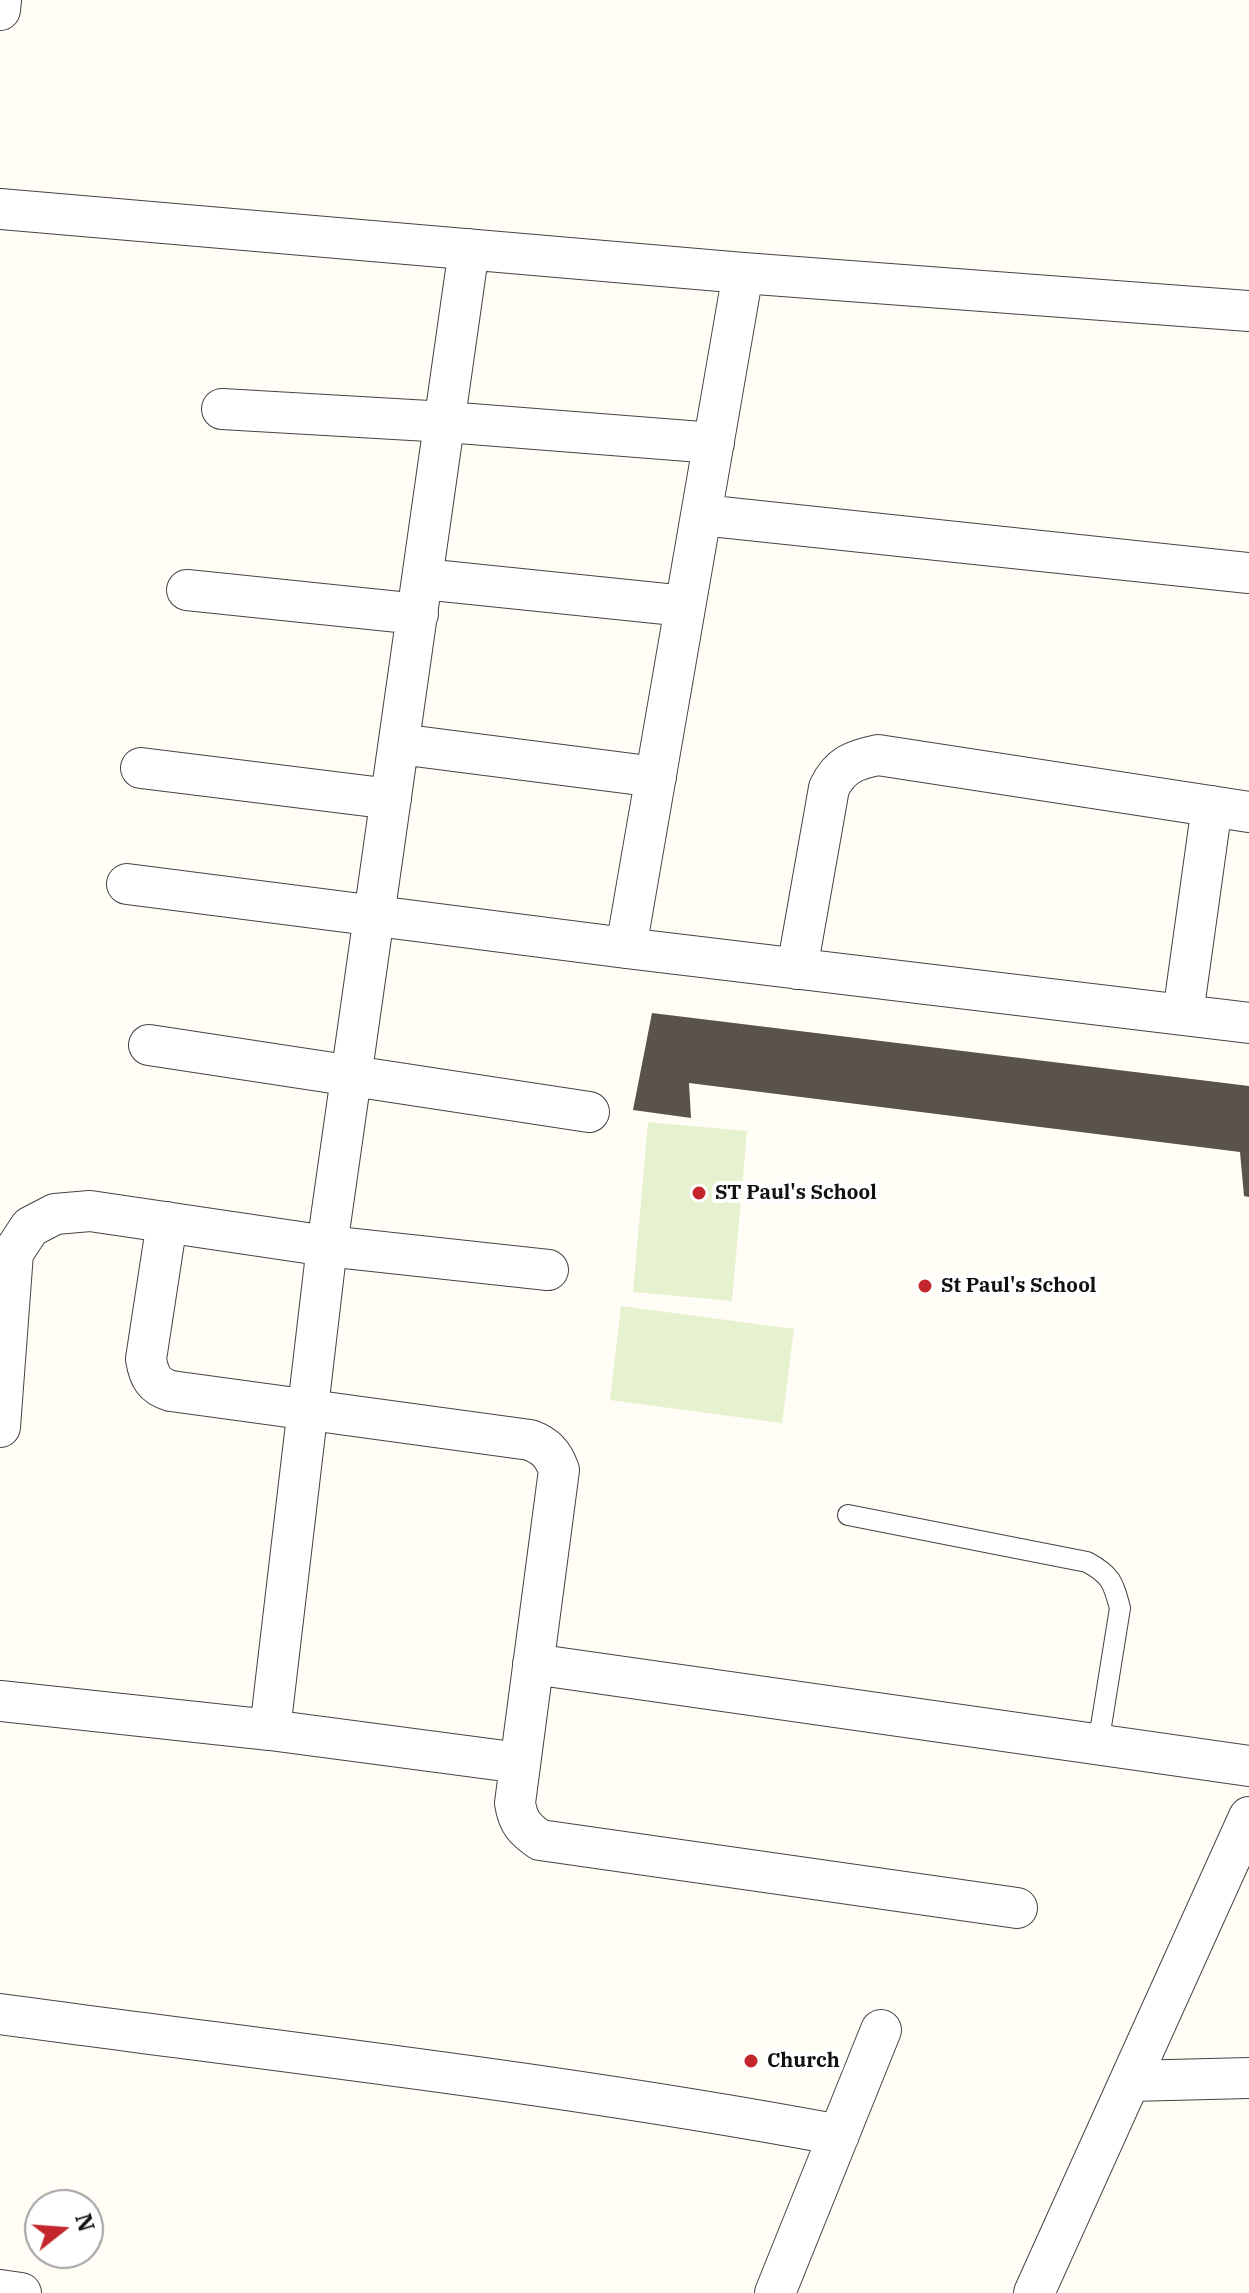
<!DOCTYPE html>
<html>
<head>
<meta charset="utf-8">
<style>
  body { margin:0 }
  #map { position:relative; width:1249px; height:2293px; overflow:hidden; background:#fffdf5; font-family:"IBM Plex Serif",serif }
  canvas { display:block }
  .north { position:absolute; left:24px; top:2189px; width:80px; height:80px; box-sizing:border-box; background:#fff; border:2px solid #a0a0a0; border-radius:50%; rotate:73deg; font-size:22px; font-weight:700; line-height:32px; text-align:center; color:#111 }
  .north::after { content:''; display:block; margin:auto; width:28px; height:36px; background:#c4262e; clip-path:polygon(50% 0,100% 100%,50% 72%,0 100%) }
</style>
</head>
<body>
<div id="map">
<canvas width="1249" height="2293"></canvas>
<div class="north">N</div>
</div>
<script>
const context = document.querySelector('canvas').getContext('2d');
context.lineJoin = 'round';
function fill(path, color) { context.fillStyle = color; context.fill(path, 'evenodd'); }
function stroke(path, color, width, dash) { context.strokeStyle = color; context.lineWidth = width; context.lineCap = dash ? 'butt' : 'round'; context.setLineDash(dash || []); context.stroke(path); }
function label(font, color, halo, rows, align = 'center') {
  context.font = font + ' "IBM Plex Serif",serif'; context.lineWidth = 8; context.setLineDash([]); context.textBaseline = 'middle'; context.strokeStyle = halo; context.fillStyle = color; for (const [text, x, y, turn = 0] of rows) {
    context.save(); context.translate(x, y); context.rotate((+turn || 0) * Math.PI / 180); context.textAlign = isNaN(turn) ? turn : align; if (halo) context.strokeText(text, 0, 0); context.fillText(text, 0, 0); context.restore();
  }
}
fill(new Path2D(`
  M648 1122 747 1131 732 1301 633 1292Z
  M621 1306 794 1329 782 1423 610 1400Z`), '#e6f2cf');
fill(new Path2D(`
  M652 1013 1249 1086V1197L1244 1196 1240 1152 689 1083 691 1118 633 1110Z`), '#5a524d');
const lane = new Path2D(`
  M848 1515 1087 1562C1111 1575 1113 1582 1120 1608L1098 1745`);
const street = new Path2D(`
  M0 10 1 0
  M0 209 743 273 1249 311
  M222 409 446 422 714 443
  M702 515 1249 573
  M423 579 685 606
  M187 590 418 614
  M399 744 656 777
  M141 768 391 799
  M127 884 626 948 1249 1023
  M626 948 743 273
  M797 969 829 788C840 765 854 760 878 755L1249 812
  M1183 1014 1212 806
  M149 1045 589 1112
  M167 1222 146 1359C149 1377 154 1386 171 1391L530 1440C546 1446 553 1454 559 1470L515 1803C518 1822 524 1829 540 1840L1017 1908
  M0 1427 13 1253 30 1227 55 1214 90 1211 327 1246 548 1270
  M533 1664 1249 1766
  M0 1701 270 1730 520 1763
  M270 1730 327 1246 469 249
  M0 2014C280 2052 561 2083 839 2135
  M1130 2081 1249 2078
  M0 2290 21 2293
  M775 2293 881 2030
  M1034 2293 1249 1817`);
stroke(lane, '#444', 22);
stroke(street, '#444', 42);
stroke(lane, '#fff', 20);
stroke(street, '#fff', 40);
for (const [x, y, r, color] of [
  [699,1193,8,"#c4262e"],
  [925,1286,8,"#c4262e"],
  [751,2061,8,"#c4262e"]
]) { const dot = new Path2D(); dot.arc(x, y, r, 0, 2 * Math.PI); context.fillStyle = color; context.fill(dot); stroke(dot, '#fff', 3); }
label('bold 20px', '#111', '#fff', [
  ["ST Paul's School",715,1193],
  ["St Paul's School",941,1286],
  ["Church",767,2061]
], 'left');
</script>
</body>
</html>
